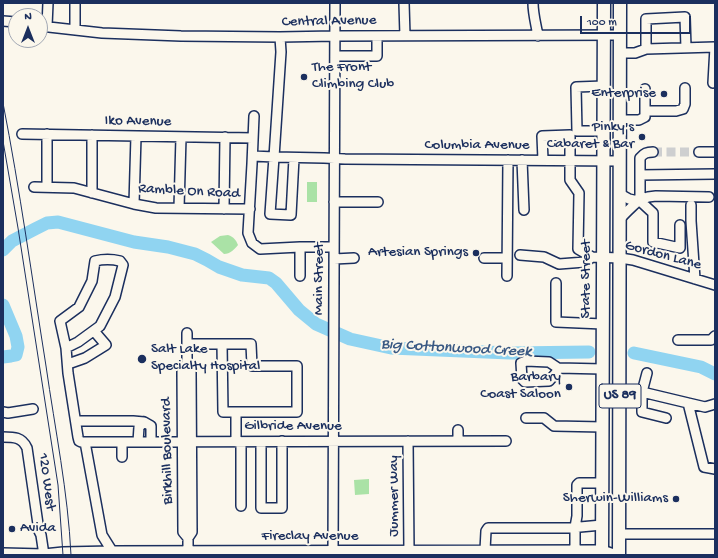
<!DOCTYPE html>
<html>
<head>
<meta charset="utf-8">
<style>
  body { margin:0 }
  #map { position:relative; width:718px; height:558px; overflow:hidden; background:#fbf7ec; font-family:"Gochi Hand",sans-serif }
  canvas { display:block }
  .frame { position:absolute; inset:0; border:4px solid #1b2f5e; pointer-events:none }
  .north { position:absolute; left:8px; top:8px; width:40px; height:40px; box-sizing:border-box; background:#fbf7ec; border:1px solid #a1a7b3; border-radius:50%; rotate:0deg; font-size:11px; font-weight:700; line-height:16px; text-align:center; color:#1b2f5e }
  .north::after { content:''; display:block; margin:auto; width:14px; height:18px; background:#1b2f5e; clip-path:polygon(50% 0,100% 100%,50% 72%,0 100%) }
  .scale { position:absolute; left:580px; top:16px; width:111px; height:18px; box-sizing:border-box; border:2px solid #1b2f5e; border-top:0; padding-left:5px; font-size:12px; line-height:14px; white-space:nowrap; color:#1b2f5e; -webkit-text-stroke:3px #fbf7ec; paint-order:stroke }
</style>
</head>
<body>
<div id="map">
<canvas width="718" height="558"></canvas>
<div class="frame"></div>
<div class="north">N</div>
<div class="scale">100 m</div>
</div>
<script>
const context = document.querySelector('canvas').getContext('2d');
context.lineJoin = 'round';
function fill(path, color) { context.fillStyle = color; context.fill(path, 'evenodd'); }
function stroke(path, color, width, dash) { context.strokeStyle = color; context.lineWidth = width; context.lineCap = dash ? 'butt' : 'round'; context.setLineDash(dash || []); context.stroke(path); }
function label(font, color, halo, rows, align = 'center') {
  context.font = font + ' "Gochi Hand",sans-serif'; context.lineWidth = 4; context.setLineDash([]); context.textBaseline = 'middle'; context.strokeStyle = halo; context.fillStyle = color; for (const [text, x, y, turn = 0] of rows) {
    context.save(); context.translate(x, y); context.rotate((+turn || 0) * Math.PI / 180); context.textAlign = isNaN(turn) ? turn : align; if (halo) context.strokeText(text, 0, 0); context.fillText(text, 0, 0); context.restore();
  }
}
fill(new Path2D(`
  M307 182H317V202H307Z
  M228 235C234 237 236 240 238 245 235 249 230 254 224 254L211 242 220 236Z
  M369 479V494L355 495 354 480Z`), '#aae2a6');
stroke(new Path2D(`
  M3 250 12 241 35 229 47 223 58 222 134 242 168 247 195 254 207 260 219 267 242 275 269 278 276 283 299 310 316 324 350 339 391 348 510 353 589 352
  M3 305 16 336 18 347 16 355 11 356 3 357
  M634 353 701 367 715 374`), '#90d4f1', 13);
stroke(new Path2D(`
  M653 152H699`), '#cecfd0', 9, [9, 4.5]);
const minor = new Path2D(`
  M404 3 405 36
  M533 3C533 14 536 24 538 36
  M3 21 16 22
  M40 26 102 33 181 36 280 37 335 36 620 35
  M47 26 48 3
  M75 30V3
  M280 37 281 52 274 157 324 158 345 159 620 161
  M646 49V19L685 17 686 48
  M619 53H635L646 49 715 47 713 83
  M335 56H377V36
  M645 111H676L683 109 685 104V88
  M254 116 252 164 248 233 252 243 260 249 300 247H334
  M620 120H639L645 117V89
  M603 131H577L576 87 604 86
  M22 134 253 138
  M47 134V187
  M653 152C647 152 644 153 640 158V201L653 213V242L680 248V225
  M699 152H715
  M253 156 274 157 270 214 291 215 294 158
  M522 160 524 210
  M543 160 542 136 570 135V180L579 193 578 249 592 257 620 258 633 260 715 285
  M640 175 715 174
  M34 187 74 188 134 204 156 208 250 209
  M92 193V135
  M620 194 629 199 638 201C632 207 626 212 620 219
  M638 201 648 197 656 196 709 197
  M334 202H378
  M134 204 136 136
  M691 205V221L695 279
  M179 208 181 137
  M224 209 225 137
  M520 255 544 257 559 264 585 262 592 257
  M484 258H507
  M334 259 354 258
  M300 276V247
  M507 276 508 160
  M556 283V322L603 324
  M187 333V363L182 372 183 532 188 538V555
  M678 340H711L715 336
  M187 344H251L252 366H297V412H223L222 344
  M66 348 78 342 100 326 115 297 123 265 120 261C111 259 104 259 95 261L92 281 79 307 60 321 66 348 68 373 78 437 79 441 81 442 506 441
  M187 363 191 372 192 532 188 538
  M68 364 85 358 106 345 94 331
  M558 368 556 373 549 381 525 382 522 379 521 363 526 361 549 362 558 368 603 369
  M647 373 642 392V412L666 418
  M620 392H642L688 403 704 467 715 469
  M688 403 705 407 715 404
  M3 412 8 413 33 409
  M236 412V442
  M526 418H544L554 426 603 427
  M76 421H133L144 422
  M3 437C14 437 22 437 27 448L39 531 41 535 44 555
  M408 441 409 551
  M458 441V430
  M85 442 102 535 112 551
  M122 442V457
  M138 442 139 427 144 422 151 426V442
  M241 442V506
  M261 442V508H282V441
  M619 534H715
  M485 550 486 531 488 528H569L602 525
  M575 550V527L577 516V485L579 483H602
  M3 553 44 554 63 552 112 551 602 550 617 555
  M333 555 335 3`);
const major = new Path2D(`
  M602 555 604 3
  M619 555 620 3`);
stroke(minor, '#1b2f5e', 12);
stroke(major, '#1b2f5e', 15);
stroke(minor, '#fbf7ec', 9);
stroke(major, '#fbf7ec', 12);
stroke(new Path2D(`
  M3 103C20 190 32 278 46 366 55 429 68 492 71 555
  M3 141 18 228 58 485 63 555`), '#1b2f5e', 1);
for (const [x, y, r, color] of [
  [304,77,4,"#1b2f5e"],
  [664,94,4,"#1b2f5e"],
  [642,137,4,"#1b2f5e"],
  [476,253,4,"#1b2f5e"],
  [142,359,5,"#1b2f5e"],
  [569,387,4,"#1b2f5e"],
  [676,499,4,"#1b2f5e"],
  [12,529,4,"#1b2f5e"]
]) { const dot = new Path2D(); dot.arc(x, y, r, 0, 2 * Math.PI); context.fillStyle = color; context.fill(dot); stroke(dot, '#fbf7ec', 1.5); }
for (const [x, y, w] of [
  [620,396,42]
]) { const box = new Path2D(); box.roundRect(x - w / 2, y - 12, w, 24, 3); context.fillStyle = '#fbf7ec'; context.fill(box); stroke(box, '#1b2f5e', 1); }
label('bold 14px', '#1b2f5e', null, [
  ["US 89",620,396]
]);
label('15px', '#1b2f5e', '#fbf7ec', [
  ["Central Avenue",329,22,-1],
  ["Iko Avenue",138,122,1],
  ["Columbia Avenue",477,146],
  ["Ramble On Road",189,192,3],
  ["Gordon Lane",663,256,15],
  ["Main Street",320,279,-90],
  ["State Street",587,279,-90],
  ["Gilbride Avenue",293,427],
  ["Birkhill Boulevard",168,451,-91],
  ["120 West",46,482,82],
  ["Jummer Way",395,496,-90],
  ["Fireclay Avenue",310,537]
]);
label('15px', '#1b2f5e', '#fbf7ec', [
  ["The Front",312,68,"left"],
  ["Climbing Club",312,85,"left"],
  ["Enterprise",656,94],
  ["Pinky's",634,128],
  ["Cabaret & Bar",634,145],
  ["Artesian Springs",468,253],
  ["Salt Lake",151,350,"left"],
  ["Specialty Hospital",151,367,"left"],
  ["Barbary",561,378],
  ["Coast Saloon",561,395],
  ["Sherwin-Williams",668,499],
  ["Avida",20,529,"left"]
], 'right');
label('italic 16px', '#385883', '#fbf7ec', [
  ["Big Cottonwood Creek",456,349,3]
]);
</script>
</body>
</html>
